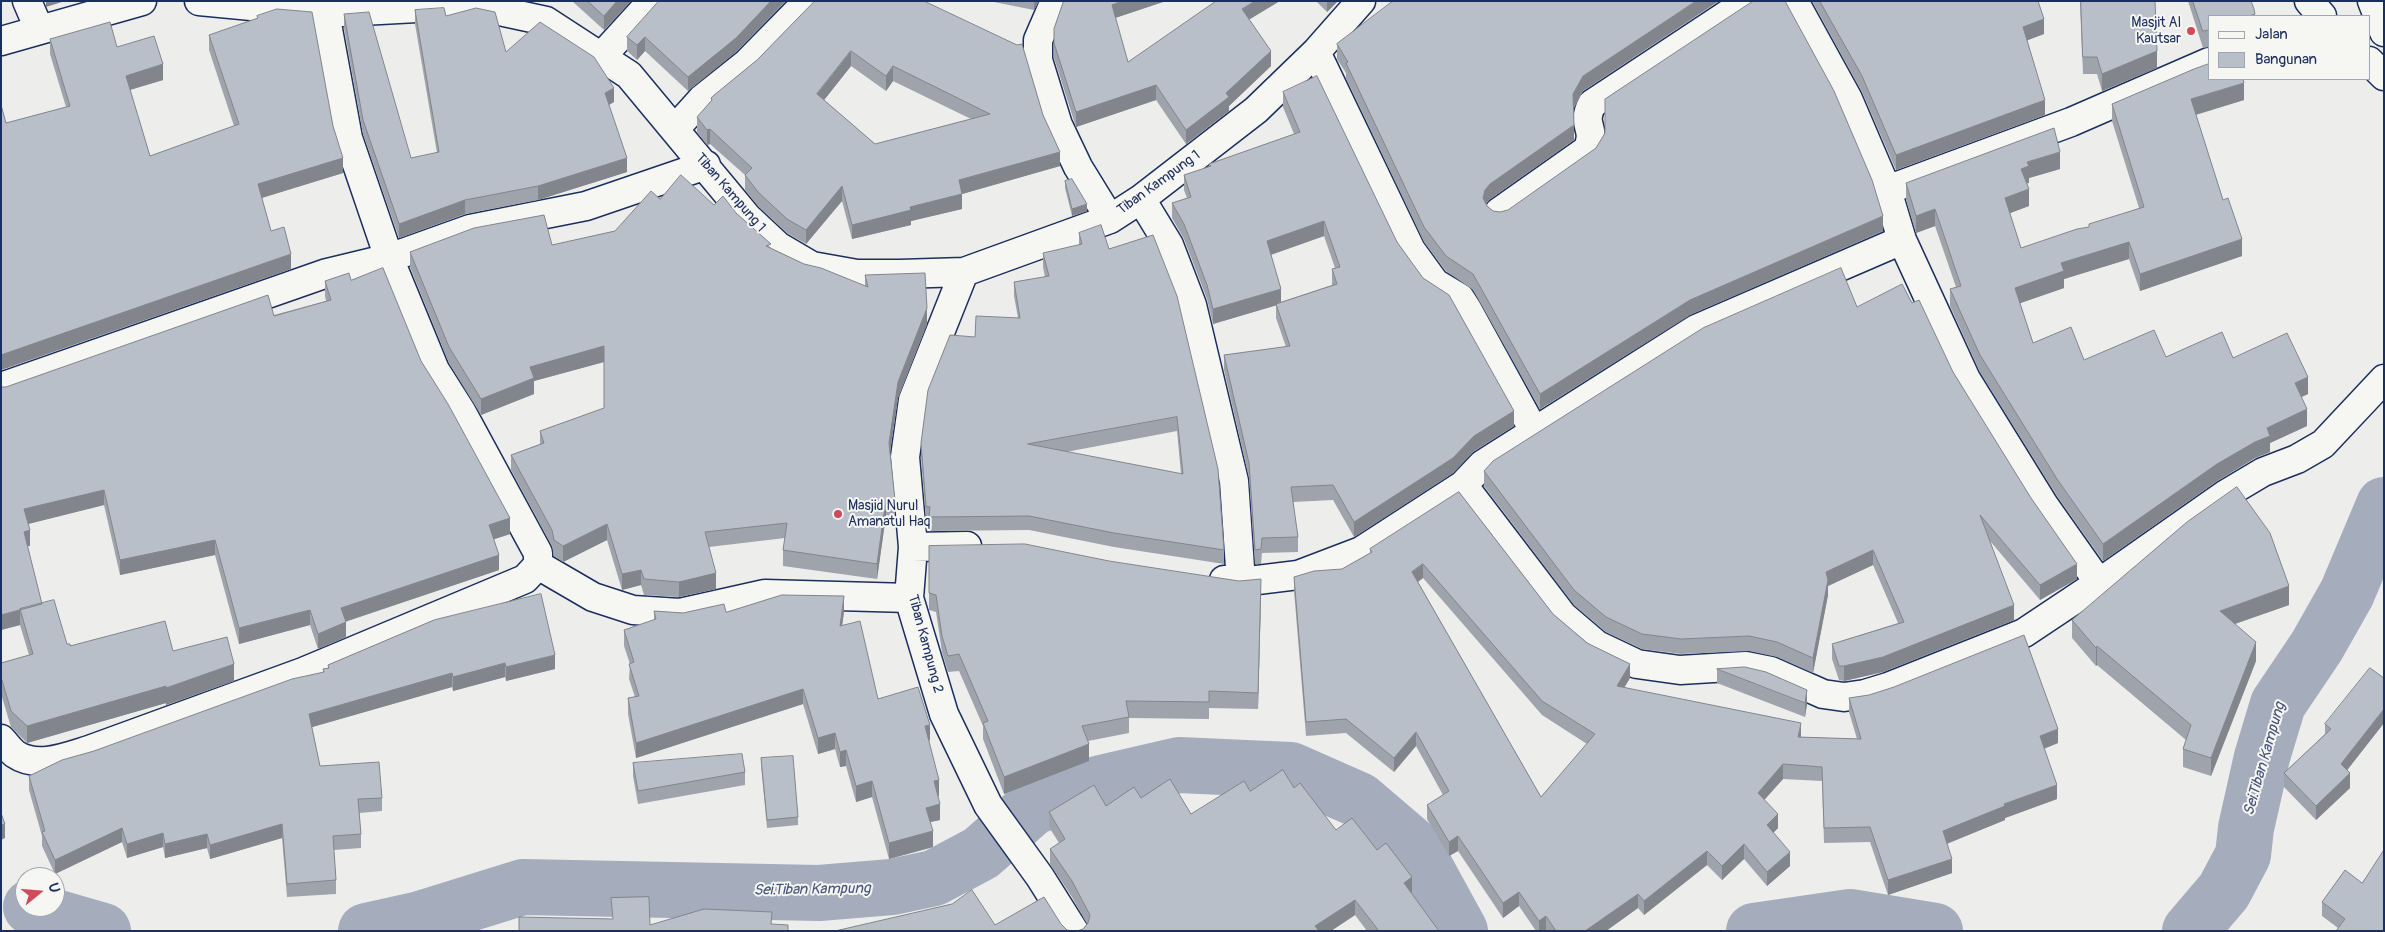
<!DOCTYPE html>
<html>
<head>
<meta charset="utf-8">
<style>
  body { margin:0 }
  #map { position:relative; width:2385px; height:932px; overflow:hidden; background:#edeeec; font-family:Pangolin,sans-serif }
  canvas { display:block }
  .frame { position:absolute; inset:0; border:2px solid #1b2f5e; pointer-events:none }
  .legend { position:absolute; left:2208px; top:15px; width:162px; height:65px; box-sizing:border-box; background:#f6f6f2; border:1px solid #9ea6b7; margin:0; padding:6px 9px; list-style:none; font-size:15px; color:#1b2f5e }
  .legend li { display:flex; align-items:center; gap:10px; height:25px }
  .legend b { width:25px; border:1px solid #9ea6b7 }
  .north { position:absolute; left:15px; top:867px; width:50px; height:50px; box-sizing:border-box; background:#f6f6f2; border:1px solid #9ea6b7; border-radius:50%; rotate:73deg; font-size:14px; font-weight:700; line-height:20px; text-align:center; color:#1b2f5e }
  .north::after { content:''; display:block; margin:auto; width:18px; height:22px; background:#d1495b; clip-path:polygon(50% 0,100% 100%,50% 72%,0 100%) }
</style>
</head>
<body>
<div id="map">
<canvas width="2385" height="932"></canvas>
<div class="frame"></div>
<ul class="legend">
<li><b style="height:6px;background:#f6f6f2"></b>Jalan</li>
<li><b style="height:14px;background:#b9bfc8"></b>Bangunan</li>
</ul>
<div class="north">U</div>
</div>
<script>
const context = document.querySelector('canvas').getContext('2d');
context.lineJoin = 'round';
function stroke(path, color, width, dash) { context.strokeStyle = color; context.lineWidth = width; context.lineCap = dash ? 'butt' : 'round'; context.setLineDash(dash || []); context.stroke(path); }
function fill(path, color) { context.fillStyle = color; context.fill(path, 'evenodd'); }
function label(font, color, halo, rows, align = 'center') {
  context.font = font + ' Pangolin,sans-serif'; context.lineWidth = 4; context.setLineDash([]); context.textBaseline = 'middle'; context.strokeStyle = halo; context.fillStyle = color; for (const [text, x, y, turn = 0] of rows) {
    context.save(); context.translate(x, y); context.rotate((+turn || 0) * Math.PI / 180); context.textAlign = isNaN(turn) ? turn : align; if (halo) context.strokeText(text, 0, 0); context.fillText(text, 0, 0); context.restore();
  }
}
stroke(new Path2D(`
  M31 907 51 916 103 931
  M366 931 420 919 523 887 819 893 892 887 934 878 981 853 1033 807 1101 783 1179 765 1291 770 1359 800 1414 847 1460 931
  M1754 931 1850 917 1935 931
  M2190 931 2224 891 2243 855 2246 828 2262 757 2278 704 2317 646 2347 593 2384 505`), '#a5acbc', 56);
const minor = new Path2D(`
  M27 1 39 29
  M199 1 325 13 472 5 546 21 629 75 747 217 778 246 812 266 857 274H900L964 272 1110 219 1141 199 1256 110 1316 52 1361 1
  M1055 1 1038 40V60L1058 125 1078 167 1110 219
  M1794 1 1848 99 1887 190 1902 240 1966 379 2044 505 2099 583 2226 494 2263 472 2297 459 2323 444 2384 379
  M1 41 142 1
  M1316 52 1411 250 1435 283 1460 298 1467 309 1534 431
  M601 57 652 1
  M675 129 702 99 746 64 808 1
  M1887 190 2071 122 2209 62
  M1141 199 1169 245 1192 305 1234 481 1241 582
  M1499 212 1587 150C1598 127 1580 127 1592 104L1748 1
  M964 272 913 400 905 457 913 547 909 598 944 714 988 805 1040 877 1074 931
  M1 387 327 273 389 258 470 229 586 206 706 165
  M1463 485 1563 616 1597 645 1637 664 1680 670 1746 666 1771 671 1823 694 1844 697 1865 694 1888 687 2024 633 2099 583
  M913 547 967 546
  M538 565 593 597 633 610 680 613 765 594 909 598
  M1224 580 1241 582 1298 575 1361 551 1463 485 1483 464 1696 329 1902 240
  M1 739C5 743 10 750 15 754 37 769 66 757 89 750L303 672 525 579 538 565V553L461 411 435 370 389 258 348 138 325 13`);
const highway = new Path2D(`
  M2309 1 2322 16
  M2372 1 2384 32
  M2369 61 2384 76`);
stroke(minor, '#1b2f5e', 31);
stroke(highway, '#1b2f5e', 31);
stroke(minor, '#f6f6f2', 28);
stroke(highway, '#f6f6f2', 28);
fill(new Path2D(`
  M572 1H631L604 30Z
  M659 1 736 52 688 91 645 51 637 60 627 51V37Z
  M815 1 1043 115 1060 166 962 194V209L911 221V225L852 239 842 201 806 244 787 233 758 206 745 190V175L710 144 707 145 697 132V117L711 102V98L757 60ZM851 66 886 91 893 81 971 119 875 144 824 100Z
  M989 1H1039L1034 10Z
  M1064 1H1166L1115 18 1128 62 1249 19 1271 66 1229 106V111L1186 144 1156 100 1076 127 1054 58V29Z
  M1316 1H1338L1327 12Z
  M1812 1H2038L2044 34 2027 40 2045 115 1896 170 1862 92Z
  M2080 1H2155L2157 68 2102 91 2097 74H2083Z
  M2188 1H2251L2255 16H2209V47L2203 48Z
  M1388 6 1583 91 1574 108V140L1490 199 1486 204 1487 206 1493 211 1500 212 1883 231 1690 315 1540 409 1473 290 1446 271 1424 242 1346 78V73L1337 59V44Z
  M415 10 446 16 506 52 614 102 609 105 627 172 538 200 465 214 399 238 363 134 344 28V14L411 158 437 153 415 24Z
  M257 16 333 126 343 173 262 198 271 231 291 269 1 370V105L6 123 66 107 50 54V39L117 47 163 80 130 90 150 156 234 126 209 50V35L257 19Z
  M1283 92 1397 242 1514 426 1474 451 1453 473 1354 537 1333 500 1293 502 1298 537V552L1262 553 1261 564H1255L1249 478 1224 370V355L1286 347 1276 318V305L1213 324 1207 299 1184 239 1172 218V203L1187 198 1184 190V175L1209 167V164L1294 134 1283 107ZM1324 236 1335 268 1332 269V285L1281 302 1271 255Z
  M2244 100 2196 115 2223 200 2242 256 2140 291 2129 259 2064 279V288L2020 303 2033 343 2084 360 2166 357 2233 358 2308 394 2301 397 2307 426 2270 443V452L2255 458 2217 481 2103 561 2057 496 1980 372 1950 306V289L1956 287 1935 226 1916 233 1906 200V183L2060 169 2029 178V183H2027L2029 206 2010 213 2021 248 2089 227 2139 208 2112 121V104Z
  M1065 181 1087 211 1072 216 1065 188Z
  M660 199 714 205 736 213 771 248 804 264 865 286V275L927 324 898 398 890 452 895 500V516L886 515 877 579 783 566V550L785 538 709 547 716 589 679 597 644 595 641 585 622 590 607 540 563 562 554 556 552 546 511 470V455L540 444V431L604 408V362L534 381V394L481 415 449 363 410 267V252L552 245 615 231Z
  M1079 233 1109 249 1153 235 1224 550V564L1114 547 1029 530 929 531V521L926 520 921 457V443L975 337 1018 318 1014 296V282L1045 277 1043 267V253L1079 245ZM1177 431 1181 474 1066 452Z
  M351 280 421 361 510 534 494 539 499 570 345 622 346 637 318 649 310 625 239 644 215 555 120 575 104 505 28 524 30 546H27L42 604 67 644 70 646 173 651 234 681 166 705V703L27 743 11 727 1 694V663L29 655 20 625 1 630V387H6L326 301 325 296V281Z
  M1912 303 1953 372 2077 579 2040 600 1990 541 2014 620 1883 672 1844 681 1839 680 1832 659V644L1898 623 1873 565 1828 586V595L1813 673 1777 657 1749 651 1681 654 1642 649 1606 632 1574 605 1484 486V471L1857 307Z
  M1459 492 1553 614 1630 678 1624 687 1801 737 1857 739 1849 712V698L2058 743 2044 749 2057 799 2005 818V820L1947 844 1952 873 1888 895 1870 842 1824 843 1822 781 1783 779 1764 800 1778 828 1773 833 1790 866 1767 886 1744 859 1722 880 1707 865 1644 915 1638 908 1606 931H1546V930L1545 931H1536L1519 906 1503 918 1458 851 1449 856 1427 819V805L1443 795 1416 746 1394 772 1346 733 1306 736 1294 591V577L1342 569 1370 553V549ZM1423 578 1542 715 1587 744 1541 797 1418 582Z
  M929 546 1261 595 1258 709 1209 708V719L1129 718V733L1088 741 1089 761 1004 794 983 739V726L959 671 948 672 942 652 936 612 929 610Z
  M2289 605 2235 624 2256 661 2211 776 2183 767V749L2186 740 2097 665 2096 666 2072 638V620Z
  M654 611 683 613 844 612 842 625 878 699 930 740 929 741 939 796H938L940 820 930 822 933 847 889 859 872 797 856 802 846 766 840 767 835 749 818 754 803 704 636 758 628 714V698L635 697 629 679 630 664 624 646V630L654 620Z
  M434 620 555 669 506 681 505 677 453 691 452 687 312 727 320 766 382 798V811L359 813 361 834V848L334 850 336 880V894L287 897 282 838 210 859 207 848 165 858 163 847 127 858 122 842 55 874 42 846V836L29 790V776L94 751 323 673V669L328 668V665Z
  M1717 669 1807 704 1805 717 1717 683Z
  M2384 678V723L2347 770 2350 788 2316 820 2284 787V773L2325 734V724Z
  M761 758 798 817V825L767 828 761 765Z
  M633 763 745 772V785L638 804 633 776Z
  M1294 788 1336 830 1377 850 1412 892 1411 893 1439 931H1367L1355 915 1331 931H1077L1083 929 1087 924 1072 897 1050 864V849L1059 843 1049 827V812L1106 806 1141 798 1191 814 1250 791Z
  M2322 902 2384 931 2338 928 2322 916Z`), '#9fa4ac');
fill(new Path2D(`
  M46 1H65L46 7Z
  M617 1H631L604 30V16Z
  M771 1H786L736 52 688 91V77Z
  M1034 1H1039L1034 10Z
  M1122 1H1166L1112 19V5Z
  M1255 1H1280L1242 24V9Z
  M1327 1H1338L1327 12Z
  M1696 1H1719L1583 91 1573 109V94L1583 76Z
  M2044 19V34L2023 42V27Z
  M645 37V51L637 60V45Z
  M851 51V66L817 109V94Z
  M1271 51V66L1229 106V111L1186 144V130L1226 93Z
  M2157 51V68L2102 91V74Z
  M163 64V80L126 91V76Z
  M893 66V81L886 91V76Z
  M2244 83V100L2191 116V99Z
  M1156 85V100L1076 127V112Z
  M614 88V102L605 107V93Z
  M2045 100V115L1896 170V155Z
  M1574 125V140L1490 199 1485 205 1483 198 1485 190 1490 184Z
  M710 129V144L707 145V130Z
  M1060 152V166L962 194V209L911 221V225L852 239V225L910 207 959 180Z
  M2060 152V169L2029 178V183L2021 185V169L2027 162Z
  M343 158V173L258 199V184Z
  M627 158V172L538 200V186Z
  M842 186V201L806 244V230Z
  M2029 189V206L2005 215V198Z
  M465 200V214L399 238V224Z
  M1087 204V211L1072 216V209Z
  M1935 209V226L1916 233V216Z
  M1883 216V231L1690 315 1540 409V394L1690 300Z
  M1324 221V236L1267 256V241Z
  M2242 239V256L2140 291V274Z
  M2129 242V259L2064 279V288L2015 305V288L2061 263Z
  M291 254V269L1 370V355Z
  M1281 289V304L1213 324V309Z
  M927 308V324L898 398 889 458V443L898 382Z
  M604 346V362L534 381V394L481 415V399L530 367Z
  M2308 377V394L2295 400V383Z
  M2307 409V426L2270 443V452L2255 458 2217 481 2103 561V544L2267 428Z
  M1514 411V426L1474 451 1453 473 1354 537V522L1474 436Z
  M104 490V505L24 525V509Z
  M886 499V515L877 579V564Z
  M510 518V534L489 541V525Z
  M607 524V540L563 562V546Z
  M30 530V546L24 547V532Z
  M215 540V555L120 575V560Z
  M1873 550V565L1828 586V595L1813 673V658L1826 572Z
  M499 555V570L341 623V608Z
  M1423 564V578L1412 586V572Z
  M2077 564V579L2040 600V585Z
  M641 570V585L622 590V574Z
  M716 573V589L679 597V582Z
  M1261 579V595L1258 709V693Z
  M2289 586V605L2220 629V611Z
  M844 596V612L840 641V626Z
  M2014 605V620L1883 672 1844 681V666Z
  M20 610V625L1 630V615Z
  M310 610V625L239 644V628Z
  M346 622V637L318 649V634Z
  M2256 642V661L2211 776V758Z
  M2097 646V665L2096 666V648Z
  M555 655V669L506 681V667Z
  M505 663V677L453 691V677Z
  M234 664V681L166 705V688Z
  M1630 664V678L1617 700V686Z
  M452 673V687L309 728V714Z
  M166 686V703L27 743V726Z
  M803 689V704L636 758V743Z
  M1807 690V704L1805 717V703Z
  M2384 709V723L2341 778V764Z
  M1801 723V737H1798Z
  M930 725V740L925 742V726Z
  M2058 729V743L2040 750V736Z
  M1416 732V746L1394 772V758Z
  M835 733V749L818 754V738Z
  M1089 744V761L1004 794V777Z
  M846 750V766L840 767V752Z
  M1783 764V779L1758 807V793Z
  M2350 773V788L2316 820V806Z
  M939 780V796L934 797V781Z
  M872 781V797L856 802V786Z
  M2057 785V799L2005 818V820L1943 845V831L2004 804Z
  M940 804V820L926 823V808Z
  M1778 814V828L1767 839V825Z
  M5 824V838L1 840V825Z
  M282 824V838L210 859V845Z
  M122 828V842L55 874V860Z
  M933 831V847L889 859V843Z
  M163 833V847L127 858V844Z
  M207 834V848L165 858V844Z
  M1458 836V851L1449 856V842Z
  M1744 844V859L1722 880V866Z
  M1707 851V865L1644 915V901Z
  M1790 852V866L1767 886V872Z
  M1952 859V873L1888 895V880Z
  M1412 877V892L1404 898V883Z
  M1519 892V906L1503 918V903Z
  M1638 894V908L1606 931H1585Z
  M1355 900V915L1331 931H1315V926Z
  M1546 916V930L1545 931H1539V921Z`), '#82868c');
const building = new Path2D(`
  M588 1H617L604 16Z
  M659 1H771L736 38 688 77 645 37 637 45 627 37Z
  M815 1H924L1017 45 1022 44 1043 115 1060 152 959 180 962 194 910 207 911 210 852 225 842 186 806 230 787 219 758 192 745 175 752 168 710 129 707 130 697 117 712 100 711 98 713 96 757 60ZM851 51 886 76 893 66 990 114 875 144 817 94Z
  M1064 1H1122L1112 5 1128 62 1216 1H1255L1242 9 1271 51 1226 93 1229 97 1186 130 1156 85 1076 112 1054 43V29Z
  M1393 1H1696L1583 76 1573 94 1574 125 1490 184 1485 190 1483 198 1487 206 1493 211 1500 212 1508 210 1596 148 1605 133V99L1753 1H1785L1834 91 1872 180 1883 216 1690 300 1540 394 1473 274 1446 256 1424 227 1346 63 1348 62 1337 44Z
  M1820 1H2038L2044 19 2023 27 2045 100 1896 155 1862 76Z
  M2081 1H2155L2157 51 2102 74 2097 57H2083Z
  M2193 1H2251L2254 9 2255 14 2249 16H2209V30L2203 31Z
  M444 8 446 16 476 8 495 12 506 52 540 22 594 57 614 88 605 93 627 158 538 186 465 200 399 224 363 120 344 14 369 12 411 158 439 152 415 10Z
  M277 9 312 12 333 126 343 158 258 184 271 231 284 227 291 254 1 355V105L6 123 70 106 50 39 110 22 117 47 154 36 163 64 126 76 150 156 239 124 209 35 258 18 257 16Z
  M2209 64V79H2243L2244 83 2191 99 2223 200 2228 198 2242 239 2140 274 2129 242 2061 263 2064 271 2015 288 2033 343 2071 327 2084 360 2154 330 2166 357 2222 332 2233 358 2287 333 2308 377 2295 383 2307 409 2267 428 2270 436 2255 442 2217 464 2103 544 2057 479 1980 355 1950 289 1961 286 1935 209 1916 216 1906 183 2054 128 2060 152 2027 162 2029 166 2021 169 2029 189 2005 198 2021 248 2077 229 2089 227V224L2144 207 2112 104 2194 69Z
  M1317 76 1397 242 1423 278 1449 295 1514 411 1474 436 1453 458 1354 522 1333 485 1291 487 1298 537 1262 538 1261 549 1255 550 1249 463 1224 355 1290 346 1276 304 1337 284 1332 269 1340 267 1324 221 1267 241 1281 289 1213 309 1207 285 1184 224 1172 203 1191 197 1184 175 1211 166 1209 164 1300 132 1283 92Z
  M681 175 714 205 723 196 736 213 771 244 766 246 804 264 821 268 868 287 865 275 925 273 927 308 898 382 889 443 895 500 886 499 877 564 783 550 787 523 705 532 716 573 679 582 644 579 641 570 622 574 607 524 563 546 554 540 552 530 511 455 544 443 540 431 604 408V346L530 367 534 378 481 399 449 347 410 252 474 228 544 215 552 245 615 231 651 191 660 199Z
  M1072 179 1087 204 1072 209 1065 181Z
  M1101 225 1109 249 1153 235 1177 296 1218 469 1224 550 1114 533 1029 516 929 517 930 507 926 506 921 443 928 390 950 335 975 337 976 316 1020 318 1014 282 1049 276 1043 253 1082 244 1079 233ZM1177 417 1183 474 1028 444Z
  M383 268 421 361 448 404 510 518 489 525 499 555 341 608 346 622 318 634 310 610 239 628 215 540 120 560 104 490 24 509 30 530 24 532 42 604 1 615V387H6L268 295 274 316 331 300 325 281 349 273 351 280Z
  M1841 268 1857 307 1902 284 1912 303 1919 300 1953 372 2031 498 2077 564 2040 585 1980 515 2014 605 1883 657 1844 666H1839L1832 644 1904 622 1873 550 1826 572 1828 580 1813 658 1777 642 1749 636 1681 639 1642 634 1606 617 1574 590 1484 471 1493 461 1703 328Z
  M2237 487 2270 533 2289 586 2220 611 2256 642 2211 758 2183 749 2191 725 2097 646 2096 648 2072 620 2187 522Z
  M1459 492 1553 614 1587 643 1630 664 1617 686 1801 723 1798 737 1861 739 1849 698 1869 695 1894 687 2024 635 2058 729 2040 736 2057 785 2004 804 2005 806 1943 831 1952 859 1888 880 1870 827 1824 828 1822 767 1783 764 1758 793 1778 814 1767 825 1790 852 1767 872 1744 844 1722 866 1707 851 1644 901 1638 894 1585 931H1556L1546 916 1539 921 1519 892 1503 903 1458 836 1449 842 1427 805 1449 791 1416 732 1394 758 1346 719 1306 722 1294 577 1314 571 1342 569 1372 552 1370 549ZM1423 564 1542 701 1595 734 1541 797 1412 572Z
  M1025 544 1109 561 1239 581 1261 579 1258 693 1209 691V702L1126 701 1129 717 1082 726 1089 744 1004 777 983 723 988 721 959 654 948 656 942 636 936 595 929 593V546Z
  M541 594 555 655 506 667 505 663 453 677 452 673 309 714 320 766 379 762 382 798 358 799 361 834 333 836 336 880 287 884 282 824 210 845 207 834 165 844 163 833 127 844 122 828 55 860 42 832 45 831 29 776 62 760 94 751 292 679 324 672 323 669 329 668 328 665 434 620Z
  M782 595 844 596 840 626 860 621 878 699 918 687 930 725 925 726 939 780 934 781 940 804 926 808 933 831 889 843 872 781 856 786 846 750 840 752 835 733 818 738 803 689 636 743 628 698 639 696 629 664 634 662 624 630 656 619 654 611 683 613 724 604 726 612Z
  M54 600 67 644H70V646L165 621 173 651 227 637 234 664 166 688V686L27 726 11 711 1 677V663L33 654 20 609Z
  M1745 667 1766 672 1807 690 1805 703 1717 669Z
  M2370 668 2384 678V709L2341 764 2350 773 2316 806 2284 773 2331 729 2325 724Z
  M742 754 745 772 638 791 633 763Z
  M793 756 798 817 767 820 761 758Z
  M1283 770 1294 788 1300 783 1336 830 1352 818 1377 850 1386 843 1412 877 1404 883 1439 931H1379L1355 900 1315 926 1319 931H1077L1083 929 1088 923 1090 915 1072 881 1050 849 1065 839 1049 812 1094 785 1106 806 1134 787 1141 798 1170 779 1191 814 1244 781 1250 791Z
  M1 813 5 824 1 825Z
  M2384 850V931H2336L2345 919 2322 902 2345 870 2362 883Z
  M972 890 995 925 1044 897 1061 924 1067 930 1072 931H835L952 904Z
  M649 897 650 925 704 909 772 912 771 924 788 925V931H519V917L613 919 611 898Z`);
fill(building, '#b9bfc8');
stroke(building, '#82868c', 1);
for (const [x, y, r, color] of [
  [2191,31,5,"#d1495b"],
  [838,514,5,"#d1495b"]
]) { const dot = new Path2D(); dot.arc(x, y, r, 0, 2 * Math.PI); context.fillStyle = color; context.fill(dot); stroke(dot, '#f6f6f2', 2); }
label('14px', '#1b2f5e', '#f6f6f2', [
  ["Masjit Al",2181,23],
  ["Kautsar",2181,39],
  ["Masjid Nurul",848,506,"left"],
  ["Amanatul Haq",848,522,"left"]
], 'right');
label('14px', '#1b2f5e', '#f6f6f2', [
  ["Tiban Kampung 1",1159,183,-36],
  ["Tiban Kampung 1",730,193,49],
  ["Tiban Kampung 2",925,644,75]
]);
label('italic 15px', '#44547a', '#f6f6f2', [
  ["Sei.Tiban Kampung",2265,759,-74],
  ["Sei.Tiban Kampung",812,890,-1]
]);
</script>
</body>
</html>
